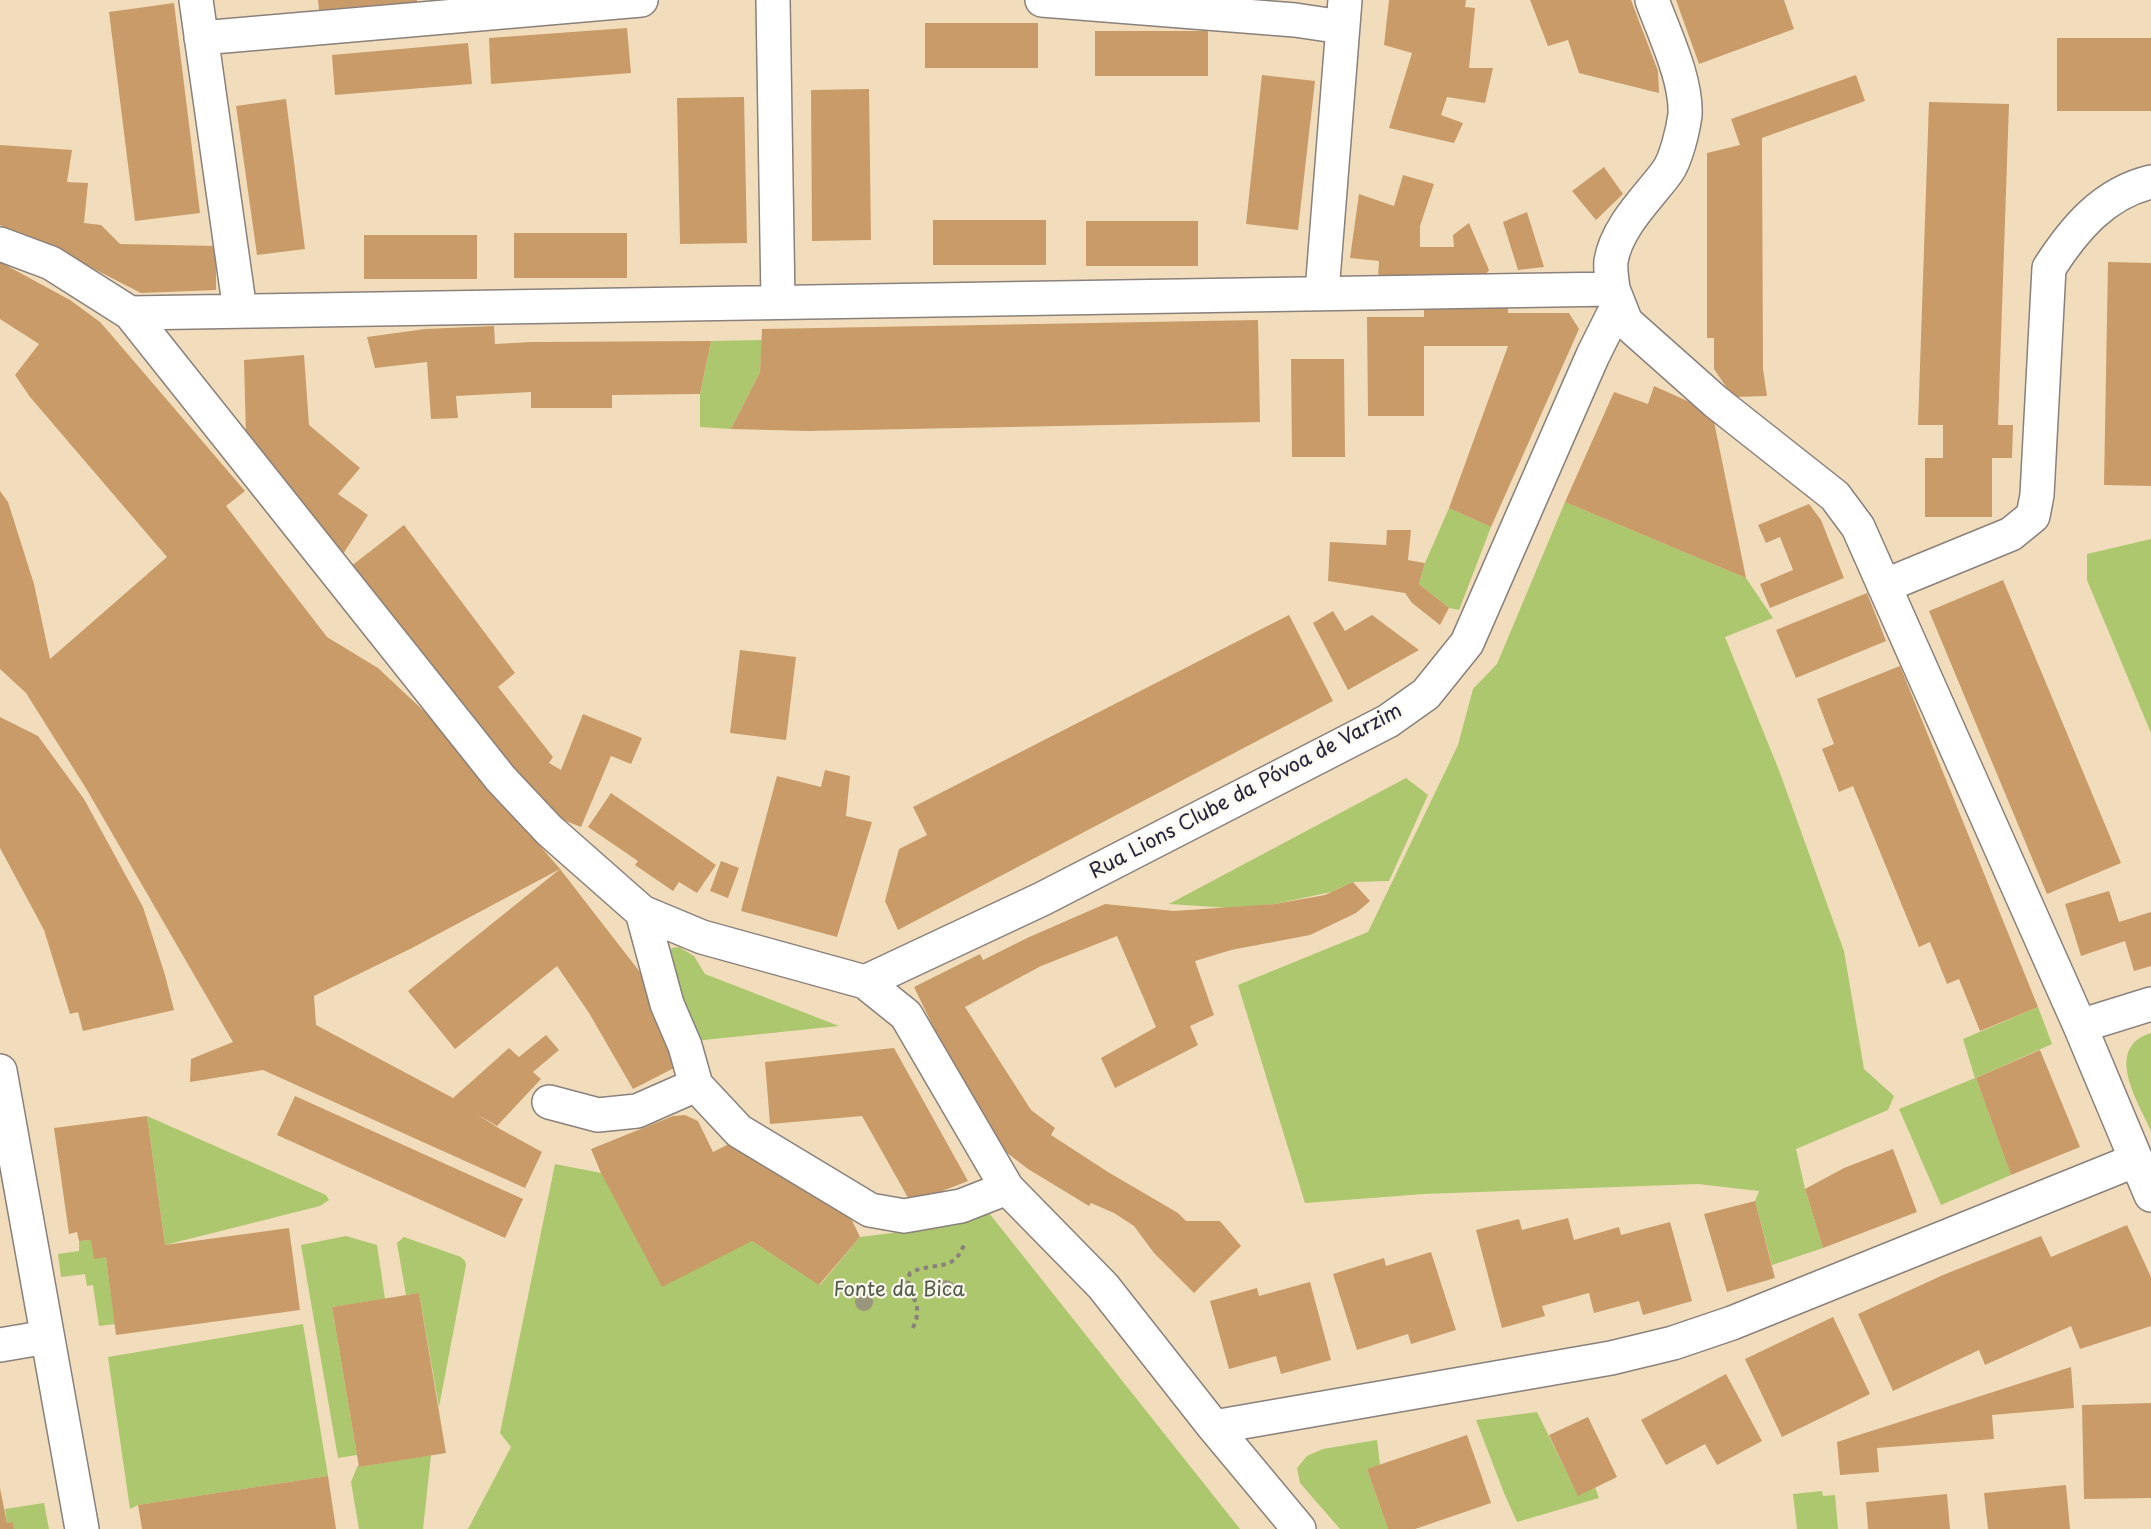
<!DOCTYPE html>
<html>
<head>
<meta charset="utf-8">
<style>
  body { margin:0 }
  canvas { display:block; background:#f1ddbc }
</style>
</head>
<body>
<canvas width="2151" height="1529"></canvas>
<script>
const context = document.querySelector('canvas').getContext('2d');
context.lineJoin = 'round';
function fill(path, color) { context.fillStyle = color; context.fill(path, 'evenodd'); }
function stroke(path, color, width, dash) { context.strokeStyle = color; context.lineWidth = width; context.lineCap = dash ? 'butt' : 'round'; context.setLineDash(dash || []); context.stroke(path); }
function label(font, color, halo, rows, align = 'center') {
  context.font = font + ' "Playpen Sans",sans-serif'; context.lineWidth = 4.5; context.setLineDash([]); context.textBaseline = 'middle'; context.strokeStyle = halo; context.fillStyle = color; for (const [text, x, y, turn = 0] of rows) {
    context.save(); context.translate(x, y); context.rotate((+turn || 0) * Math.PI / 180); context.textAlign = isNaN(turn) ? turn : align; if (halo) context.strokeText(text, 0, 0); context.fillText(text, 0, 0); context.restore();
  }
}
fill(new Path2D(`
  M762 340 760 372 731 429 700 427V394L711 341Z
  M1565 502 1746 578 1773 618 1725 637 1780 773 1844 951 1864 1069 1894 1096 1888 1110 1796 1149 1805 1189 1823 1248 1772 1265 1755 1201 1759 1191 1698 1184 1424 1194 1305 1203 1238 985 1368 932 1458 745 1473 689 1497 664Z
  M1449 508 1491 527 1459 610 1449 608 1419 584 1425 563Z
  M2151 539V733L2087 580V554Z
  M1406 778 1428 795 1389 881 1353 882 1331 892 1275 904 1230 908 1169 904Z
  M679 947 694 956 705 974 839 1026 694 1041 666 954 672 948Z
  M2038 1007 2052 1044 1976 1078 2011 1175 1941 1205 1899 1109 1975 1078 1963 1039Z
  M2151 1033V1131C2138 1101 2103 1048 2151 1033Z
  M147 1116 326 1195 329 1200 320 1206 165 1245Z
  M555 1164 601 1173 752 1241 820 1285 860 1237 955 1225 985 1208 1240 1529H468L511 1447 500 1433Z
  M346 1236 377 1245 385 1299 332 1307 357 1455 338 1458 301 1245Z
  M404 1237 461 1257 465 1261 466 1265 439 1407 419 1293 406 1295 397 1243Z
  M91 1240 106 1257 115 1324 99 1326 93 1285 87 1286 85 1274 61 1277 58 1254 79 1251V1241Z
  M303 1324 328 1476 138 1505 130 1509 108 1357Z
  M1537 1412 1578 1495 1595 1487 1599 1498 1517 1522 1504 1493 1476 1420Z
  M1377 1440 1380 1465 1367 1469 1388 1529H1340L1300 1483 1297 1468 1307 1456 1323 1449Z
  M431 1455 423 1529H359L351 1482 358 1465 359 1467Z
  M1822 1491 1823 1496 1835 1495 1838 1529H1797L1793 1494Z
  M44 1503 49 1529H14L13 1522 7 1523 5 1509Z`), '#acc76d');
fill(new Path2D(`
  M318 0H417V2L319 10Z
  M1389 0H1466L1465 7 1475 8 1469 68H1493L1485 103 1447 97 1441 115 1463 123 1454 143 1389 128 1412 53 1384 45Z
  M1530 0H1631L1658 71 1659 93 1579 73 1568 40 1548 46Z
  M1676 0H1784L1794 29 1699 64Z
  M174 3 200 213 135 221 109 12Z
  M925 23H1038V68H925Z
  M627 28 631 73 491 84 489 38Z
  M1095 31H1208V76H1095Z
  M2057 38H2151V111H2057Z
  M468 43 472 84 335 95 332 55Z
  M1262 75 1315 81 1298 230 1246 224Z
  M1856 75 1865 101 1762 138 1763 369 1767 396 1733 397 1714 369V338H1707V153L1740 145 1731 119Z
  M869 89 871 240 812 241 811 90Z
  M744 97 747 243 680 244 677 98Z
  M286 99 305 249 257 255 236 106Z
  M1929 102 2009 104 1998 425H2013L2012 458H1992V517H1925V458H1943V425H1918Z
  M0 145 72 150 67 182 88 183 84 223 101 225 120 244 216 246V290L141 293 53 248 0 225Z
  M1604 167 1623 194 1596 220 1572 191Z
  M1403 175 1434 184 1420 226V247H1454L1453 235 1469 223 1489 270 1483 278H1378L1379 261 1350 258 1359 194 1394 206Z
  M1527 212 1544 267 1518 270 1503 222Z
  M933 220H1046V265H933Z
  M1086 221H1198V266H1086Z
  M514 233H627V278H514Z
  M364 235H477V279H364Z
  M0 262 70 300 100 322 108 331 245 491 226 506 327 637 378 668 426 713 560 869 643 976 680 1065 633 1089 589 1013 557 966 455 1049 408 991 560 869 412 948 314 996 316 1025 453 1098 509 1048 519 1057 546 1035 559 1050 533 1072 541 1079 497 1126 475 1113 500 1129 542 1152 525 1188 263 1070 190 1082 191 1059 233 1042 87 790 26 693 0 669V491L8 502 34 584 50 659 167 557 30 397 15 375 39 344 0 319Z
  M2108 262 2151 263V486L2104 485Z
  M1424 304H1508V313H1569L1579 329 1491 527 1449 508 1508 346H1424V416H1368L1367 317H1424Z
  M1258 320 1260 422 808 431 731 429 760 372 762 329Z
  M494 326 495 344 531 342 711 341 700 394 612 395V408H531V392L456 396 458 418 431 419 427 362 375 368 367 337 425 329Z
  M304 355 309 425 360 468 338 494 368 515 343 554 312 523 246 438 244 360Z
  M1291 359H1344L1345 457H1292Z
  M1654 386 1712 412 1746 578 1565 502 1614 392 1648 404Z
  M1809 504 1821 520 1844 578 1770 608 1760 584 1793 570 1780 537 1766 543 1758 525Z
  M404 525 515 673 498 687 553 757 549 763 561 770 583 714 642 738 631 764 611 756 581 827 543 812 350 567Z
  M1387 530H1411L1408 560 1425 563 1419 584 1449 608 1440 625 1412 603 1405 593 1328 581 1330 542 1386 545Z
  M2003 580 2121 863 2047 894 1929 611Z
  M1867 593 1886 641 1796 678 1776 630Z
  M1333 611 1345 631 1372 615 1419 650 1348 690 1313 623Z
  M1289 615 1333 701 898 930 885 901 899 849 927 835 913 807Z
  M740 650 796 657 786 740 730 733Z
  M1900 666 2038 1007 1980 1031 1959 979 1947 984 1930 942 1919 947 1853 786 1839 792 1822 749 1834 744 1817 699Z
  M0 717 38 736 84 799 143 907 165 975 174 1010 83 1031 78 1012 70 1014 44 930 0 848Z
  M825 770 850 776 846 816 872 822 837 937 741 911 777 776 821 787Z
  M611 793 716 865 697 893 679 882 673 891 635 865 638 861 588 827Z
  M721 861 739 868 728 898 710 891Z
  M1353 882 1370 901 1356 913 1310 935 1231 950 1195 961 1214 1015 1190 1026 1198 1045 1115 1088 1101 1058 1156 1027 1117 936 1041 966 965 1007 1031 1110 1055 1128 1051 1135 1108 1172 1178 1213 1186 1221H1220L1241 1246 1194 1293 1154 1253 1134 1226 1114 1213 1091 1203 1089 1206 1028 1169 1002 1149 957 1076 914 987 980 954 983 960 1027 938 1105 904 1174 911 1275 904 1325 895Z
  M2109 891 2119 922 2151 912V966L2134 971 2125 941 2081 956 2065 904Z
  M894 1048 968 1181 911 1203 862 1116 770 1124 765 1062Z
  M2040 1050 2080 1147 2011 1175 1976 1078Z
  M295 1096 523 1199 505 1238 277 1135Z
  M685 1115 698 1121 713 1152 739 1139 847 1210 860 1237 819 1285 752 1241 662 1287 601 1173 591 1149 673 1116Z
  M147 1116 165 1245 289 1228 300 1310 116 1335 106 1257 94 1259 91 1240 79 1241 77 1232 69 1234 54 1128Z
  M1893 1149 1917 1212 1823 1248 1805 1189 1844 1168Z
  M1755 1201 1775 1278 1727 1292 1704 1214Z
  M1568 1218 1574 1240 1619 1227 1621 1235 1670 1222 1692 1301 1643 1315 1639 1301 1594 1313 1589 1293 1542 1306 1545 1316 1502 1328 1476 1230 1519 1219 1522 1230Z
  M2127 1225 2151 1277V1326L2080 1349 2071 1326 1985 1365 1979 1350 1893 1391 1858 1314 1943 1275 2041 1236 2051 1257Z
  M1431 1252 1456 1330 1411 1344 1408 1334 1357 1350 1333 1274 1384 1258 1386 1266Z
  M1310 1282 1331 1360 1281 1374 1276 1356 1229 1369 1210 1301 1257 1288 1259 1296Z
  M419 1293 446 1453 359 1467 332 1307Z
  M1833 1317 1870 1394 1782 1437 1745 1359Z
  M2071 1367 2074 1408 1992 1415 1994 1439 1877 1448 1879 1472 1840 1475 1837 1442Z
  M1726 1374 1762 1441 1717 1465 1705 1444 1666 1465 1641 1420Z
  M2151 1403V1498L2084 1499 2082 1405Z
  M1588 1417 1617 1477 1578 1496 1549 1435Z
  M1467 1435 1491 1503 1415 1529H1388L1367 1469Z
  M328 1476 336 1529H142L138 1505Z
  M2066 1485 2070 1529H1988L1984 1493Z
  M0 1488 7 1523 13 1522 14 1529H0Z
  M1947 1494 1950 1529H1868L1866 1502Z`), '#c99b69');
const street = new Path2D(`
  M196 0 240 311
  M773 0 778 301
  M1042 0 1295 20 1342 27
  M201 38 641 0
  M0 244 51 263 130 313 1613 289 1626 322 1716 402 1835 496 1858 527 2080 1026 2151 1195
  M1613 289C1612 280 1610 269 1611 261 1617 226 1648 198 1667 172 1676 160 1683 130 1685 115 1687 80 1664 33 1652 0
  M1322 292 1345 0
  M130 313 501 779 549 830 642 912 702 937 865 982 906 1015 1007 1188 1103 1286 1214 1427 1299 1529
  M1884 586 2011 534 2033 516 2037 495 2049 268C2074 229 2104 193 2151 182
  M642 912 667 1004 685 1046 696 1085
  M865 982 1042 899 1388 721 1426 694 1467 643 1593 355 1618 305
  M2080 1026 2151 1004
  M0 1071 82 1529
  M549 1102 598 1115 637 1111 696 1085 739 1131 870 1210 904 1216 961 1206 1007 1188
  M0 1345 47 1337
  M1214 1427 1611 1358 1673 1343 1732 1323 2136 1160`);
stroke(street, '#8a807c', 36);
stroke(new Path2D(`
  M913 1328C915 1323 917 1318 917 1314 919 1296 903 1293 910 1273 934 1260 954 1275 965 1242`), '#8a807c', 4, [4.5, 4.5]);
stroke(street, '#fff', 33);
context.fillStyle = '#9a967e';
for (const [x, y] of [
  [946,1289],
  [864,1302]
]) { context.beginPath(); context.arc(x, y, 9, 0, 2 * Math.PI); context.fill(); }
label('20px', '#22223b', '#fbf7ec', [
  ["Rua Lions Clube da Póvoa de Varzim",1246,792,-28]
]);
label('20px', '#525c4c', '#fbf7ec', [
  ["Fonte da Bica",899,1290]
]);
</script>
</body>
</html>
